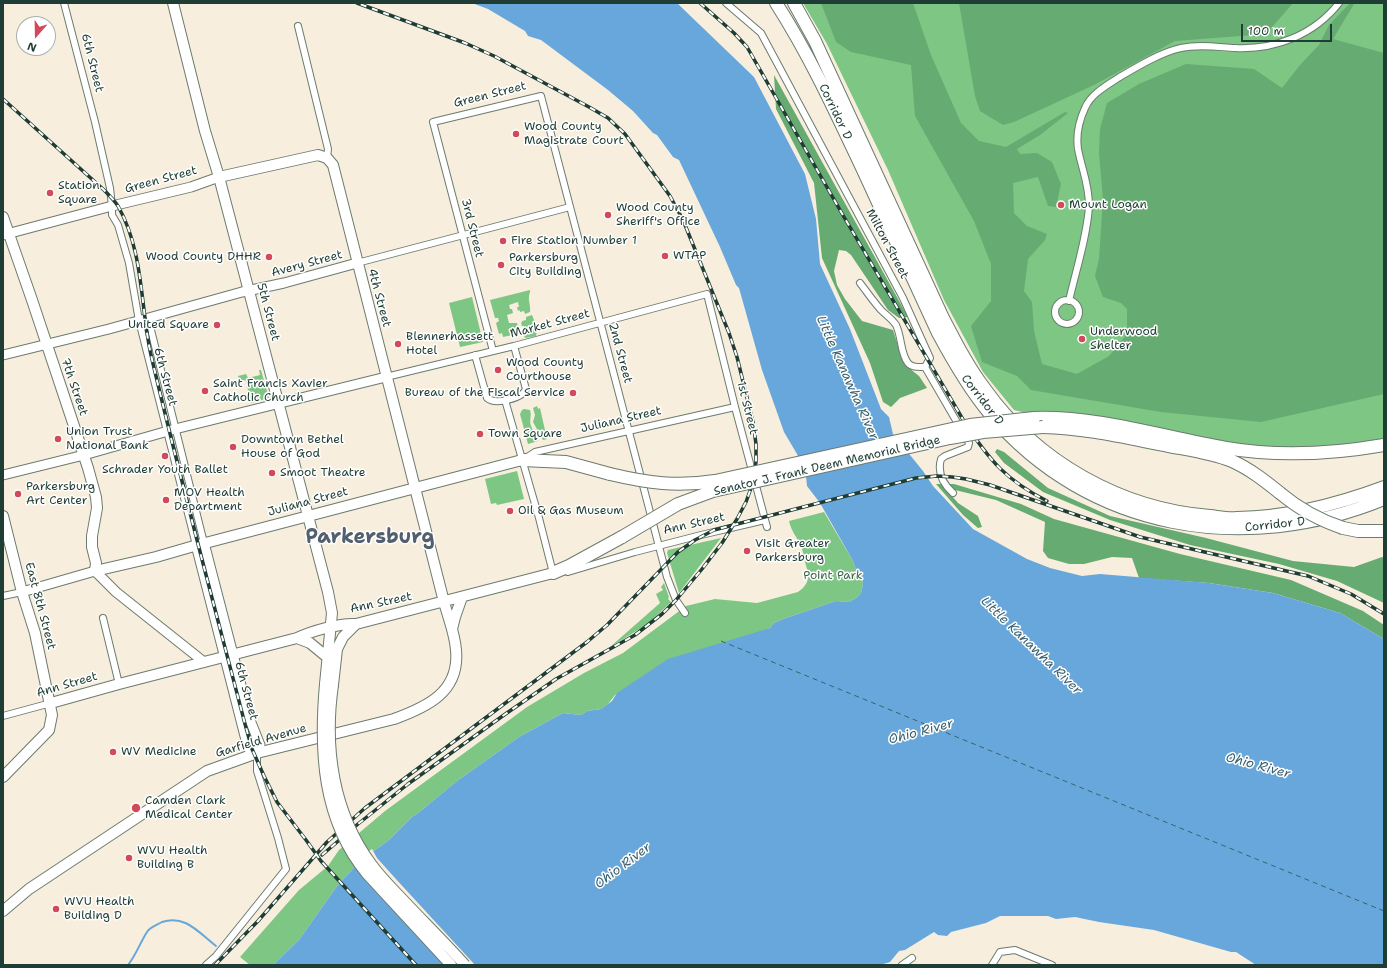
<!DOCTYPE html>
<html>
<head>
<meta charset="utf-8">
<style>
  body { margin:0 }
  #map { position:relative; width:1387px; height:968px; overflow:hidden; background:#f8eedd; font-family:"Shantell Sans",sans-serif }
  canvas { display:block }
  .frame { position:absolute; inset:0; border:4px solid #1f3d34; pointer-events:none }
  .north { position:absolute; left:16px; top:16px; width:40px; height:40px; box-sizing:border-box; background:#fff; border:1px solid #a5b1ae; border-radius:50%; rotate:200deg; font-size:11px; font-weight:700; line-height:16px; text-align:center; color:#1f3d34 }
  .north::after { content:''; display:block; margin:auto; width:14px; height:18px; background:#d1495b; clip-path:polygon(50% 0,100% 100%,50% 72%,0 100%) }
  .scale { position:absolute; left:1241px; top:24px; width:91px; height:18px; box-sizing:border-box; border:2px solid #1f3d34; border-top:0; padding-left:5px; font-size:12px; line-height:14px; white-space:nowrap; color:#1f3d34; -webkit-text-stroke:3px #fff; paint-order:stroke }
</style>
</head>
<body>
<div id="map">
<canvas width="1387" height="968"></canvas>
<div class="frame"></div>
<div class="north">N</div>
<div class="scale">100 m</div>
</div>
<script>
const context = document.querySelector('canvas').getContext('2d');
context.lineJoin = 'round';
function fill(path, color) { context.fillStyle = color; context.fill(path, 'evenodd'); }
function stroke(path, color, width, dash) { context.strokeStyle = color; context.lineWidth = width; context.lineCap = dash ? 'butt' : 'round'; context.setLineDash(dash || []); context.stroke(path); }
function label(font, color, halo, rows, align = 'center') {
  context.font = font + ' "Shantell Sans",sans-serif'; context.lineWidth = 3; context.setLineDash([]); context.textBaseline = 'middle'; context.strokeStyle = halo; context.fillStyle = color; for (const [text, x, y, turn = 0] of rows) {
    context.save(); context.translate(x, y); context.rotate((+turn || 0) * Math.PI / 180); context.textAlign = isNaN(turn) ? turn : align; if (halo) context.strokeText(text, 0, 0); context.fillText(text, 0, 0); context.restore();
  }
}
fill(new Path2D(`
  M803 3H1384V442L1315 448 1250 446 1204 438 1026 413 1014 410 983 372 944 300 888 170 827 44Z
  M530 290V292C527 300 531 304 530 312L525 314 524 311 520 312V310L518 311 517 307H519L518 302 509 305 510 309H512L513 313 507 315 509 323H517L518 327 516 328 517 334 503 337 502 333 499 334 496 323 499 321 498 318H495L490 300Z
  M472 297 483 342 460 347 449 303Z
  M532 315C535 322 538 329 536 336L525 338 524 335 526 334 524 326H522L521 323 522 322V321L526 320V317Z
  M259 370H261L269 398 251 403 246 381 244 380 240 383 238 376 246 374 248 378 260 375Z
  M537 406 538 409 540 408 547 439 543 440 533 422 535 415 533 408Z
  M524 409 530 410C532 416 529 420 531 426 533 432 538 435 538 441L528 444 520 414 522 410Z
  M517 471 524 499 497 505 496 503 491 504 485 479Z
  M824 512 853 561 855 567 862 577 863 584 861 593 856 598 849 602 836 601 783 619 774 623 770 628 615 695 608 704 601 709 587 711 581 715 563 713 519 737 457 781 417 814 413 816 389 840 361 860 337 886 299 940 273 965H250L240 957 299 890 328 866 339 850 385 811 527 707 584 673 623 653 686 606 715 599 757 603 798 592C811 583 809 575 805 562 804 557 803 551 801 546 797 537 791 531 789 521Z
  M721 538 679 593 667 553 668 550Z
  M664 583 669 597 668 599 671 602 648 624 610 647 660 603 656 594 663 590 661 587Z`), '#7ec683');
fill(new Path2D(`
  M821 3H913L931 55 961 123 979 141 1006 147 1065 112 1068 113 1040 135 1017 149 1020 154 1037 153 1052 162 1061 184 1056 207 1048 206 1038 177 1013 183 1014 213 1027 226 1047 234 1045 240 1028 259 1024 291 1032 302 1034 331 1042 364 1077 374 1109 356 1127 334V309L1121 303 1103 297 1095 276 1099 259 1103 199 1099 153 1100 129 1107 103 1139 84 1186 64 1254 69 1282 88 1300 65 1319 45 1329 25 1350 3 1354 4 1333 39 1384 53V394L1261 422 1161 412 1031 390 1017 376 982 362 971 326 991 301V264L974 221 915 116 911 65 851 52 836 42Z
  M959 3H1293L1266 34 1175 41 1094 85 1014 122 1003 125 980 111 975 96Z
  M774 75 908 317 899 318 888 310 851 255 846 251 839 250 834 271 837 285 845 299 862 321 893 330 904 364 919 376 927 388 900 398 891 407 883 402 870 363 822 258 814 183 776 109Z
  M997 449 1004 452 1048 488 1110 516 1206 538 1293 561 1354 567 1382 557 1384 558V603L1337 581 1279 564 1190 545 1110 520 1043 492 1004 463 995 452Z
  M936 484H954L1021 504 1054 519 1180 554 1291 580 1363 611 1384 625V639L1340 613 1273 593 1209 583 1139 578 1132 558 1112 557 1084 564H1069L1048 558 1043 551 1045 522 996 500 955 490 952 496 958 503 978 516 982 527 978 528 963 515Z`), '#66ab71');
fill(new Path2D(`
  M472 3H677L754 77 805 174 816 219 820 264 850 329 881 409 889 417 893 434 923 471 933 486 973 529 1027 559 1050 568 1082 576 1100 574 1209 583 1273 593 1340 613 1384 639V965H1256L1236 952H1231L1154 930 1099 922 1075 917 1056 919 1048 916H1000L986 923 951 932 947 936 938 935 934 932 905 950 899 951 890 962 880 965H273L299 940 337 886 361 860 389 840 413 816 417 814 457 781 519 737 563 713 581 715 587 711 601 709 612 701 617 693 668 659 770 628 774 623 783 619 836 601 849 602 856 598 861 593 863 584 862 577 855 567 853 561 820 503 807 486 806 476 797 454 784 432 762 370 739 288 736 285 720 247 679 160 673 157 657 135 653 133 633 111 608 90 541 40 528 36 525 31 488 9Z`), '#68a7db');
fill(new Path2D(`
  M372 849 377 858 395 878 475 965H444L377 893 367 880 359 858Z`), '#f8eedd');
stroke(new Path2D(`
  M128 965C136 955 140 943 147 932 150 927 157 925 162 922 185 914 199 933 216 946`), '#68a7db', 2);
stroke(new Path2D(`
  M721 641 1384 911`), '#39626e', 1, [5, 4]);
const street = new Path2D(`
  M64 3 95 122 110 188 112 206V215L118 225 129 263 139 321 196 545
  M726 3 761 33 903 298 930 358 925 367 969 443 968 447 945 456 941 459C937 473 943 484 953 493
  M298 26 328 149 327 158
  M357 263 570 207
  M860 283C867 292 873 301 881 310 886 315 892 319 896 325 902 337 900 353 908 363 912 368 919 367 925 367
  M1055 312a12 12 0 1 1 24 0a12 12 0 1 1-24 0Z
  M1069 301C1076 270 1087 237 1089 206 1089 184 1082 170 1078 149 1076 135 1079 121 1085 108 1091 94 1106 86 1118 78 1135 68 1161 52 1181 48 1199 44 1217 47 1235 48 1275 50 1314 35 1339 3
  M148 318 204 543
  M493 351 433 122 541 96 667 577 676 600 685 613
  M475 355 487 398C495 405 522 399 526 389L514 346
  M386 377 514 346 707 294 735 407 767 527
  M505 400 539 518 553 573H555
  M524 459 535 452 735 407
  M568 572 635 552 701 535 765 520
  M3 596 22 592
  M103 618 119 684
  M3 716 51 703
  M206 965 216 956 286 869 278 838 257 771V753
  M902 965 912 958
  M992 965 1000 952 1015 950 1052 965`);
const secondary = new Path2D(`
  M3 235 112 206 191 187 219 177
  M3 355 109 329 242 292 284 283 357 263
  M3 475 84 455 175 429 386 377
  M196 545 248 748 257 753 260 745 250 720 204 543
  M22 592 95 571 116 592 204 662`);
const primary = new Path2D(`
  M173 3 205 131 219 177 328 592 332 613 325 684
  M3 217 32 300 88 468 96 497 97 508 92 536V547L96 563 95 571 156 557 194 546 522 460
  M3 516 22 592 35 633 52 715 49 730 3 777
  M452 629 455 617 462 597
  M297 638 310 643 327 657
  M333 685 337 649 343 637 356 624
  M51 703 119 684 297 638C312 631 339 623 356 624L553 573
  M3 911 29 889 207 771 257 753 394 719C427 707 460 692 456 650 455 634 448 617 444 602L333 165 327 158 318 155 219 177`);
const highway = new Path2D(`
  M776 3C810 56 836 113 863 170 888 224 913 279 938 333 953 361 969 389 990 414 1089 531 1245 556 1384 499
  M794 3 815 41 942 316C955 341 968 367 985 389 1037 462 1121 509 1210 516 1219 517 1228 519 1237 518 1288 517 1336 505 1384 487
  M1034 418C1099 416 1163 437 1226 448 1279 457 1332 454 1384 445
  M1043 427C1086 428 1127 438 1169 446 1190 450 1212 453 1232 461 1250 469 1265 481 1280 493
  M522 460 566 462 610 474
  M1343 528 1358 531H1384
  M553 573 569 566 622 537`);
stroke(street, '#6b7b6f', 8);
stroke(secondary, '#6b7b6f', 11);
stroke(primary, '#6b7b6f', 12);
stroke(highway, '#6b7b6f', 14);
stroke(street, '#fff', 6);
stroke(secondary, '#fff', 9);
stroke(primary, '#fff', 10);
stroke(highway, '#fff', 12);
const rail = new Path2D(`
  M700 3 734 33 747 47 844 217 965 423C990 461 1006 480 1047 501
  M3 99 104 190C109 195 114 200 118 206 144 252 140 305 151 355 180 479 213 601 245 724L252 749 264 776 277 802 306 840 321 861 416 965
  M322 855 358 824 408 784 504 715 556 679 635 635 662 614 676 600 702 569 722 543 737 519 746 502 751 488 756 462V444L753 422 737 357 729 333 683 220 670 196 625 134 608 118 589 107 494 56 465 43 357 3
  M215 965 258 921 327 842 365 808 587 642 607 625 678 552 695 540 714 530 916 478 937 476 952 477 966 479 990 485 1140 537 1308 576 1351 594 1384 614`);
stroke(rail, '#1f3d34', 3.5);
stroke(rail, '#fff', 2, [6]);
const primaryBridge = new Path2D(`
  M325 684C319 751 322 820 367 874L451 965
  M333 685C324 748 333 813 372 865 382 879 395 891 406 903 426 924 446 944 465 965`);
const highwayBridge = new Path2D(`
  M610 474C648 483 677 487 715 481L970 425 1034 418
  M1280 493C1299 509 1319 520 1343 528
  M622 537 678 504 713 491 950 438 983 432 1043 427`);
stroke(primaryBridge, '#6b7b6f', 12, []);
stroke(highwayBridge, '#6b7b6f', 14, []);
stroke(primaryBridge, '#fff', 10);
stroke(highwayBridge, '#fff', 12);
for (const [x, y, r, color] of [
  [516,134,4,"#d1495b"],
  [50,193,4,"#d1495b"],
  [1061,205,4,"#d1495b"],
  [608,215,4,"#d1495b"],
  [503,241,4,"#d1495b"],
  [665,256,4,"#d1495b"],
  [269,257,4,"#d1495b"],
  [501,265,4,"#d1495b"],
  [217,325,4,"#d1495b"],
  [1082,339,4,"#d1495b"],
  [398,344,4,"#d1495b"],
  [498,370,4,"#d1495b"],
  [205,391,4,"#d1495b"],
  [573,393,4,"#d1495b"],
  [480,434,4,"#d1495b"],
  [58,439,4,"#d1495b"],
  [233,447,4,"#d1495b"],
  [165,456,4,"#d1495b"],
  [272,473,4,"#d1495b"],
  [18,494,4,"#d1495b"],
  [166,500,4,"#d1495b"],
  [510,511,4,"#d1495b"],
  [747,551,4,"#d1495b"],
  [113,752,4,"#d1495b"],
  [136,808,5,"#d1495b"],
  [129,858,4,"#d1495b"],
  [56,909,4,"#d1495b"]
]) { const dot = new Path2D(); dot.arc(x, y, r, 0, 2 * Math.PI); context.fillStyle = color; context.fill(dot); stroke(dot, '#fff', 1.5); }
label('12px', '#1f3d34', '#fff', [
  ["6th Street",92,63,76],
  ["Green Street",490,95,-14],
  ["Corridor D",835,112,64],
  ["Green Street",161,180,-15],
  ["3rd Street",472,228,76],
  ["Milton Street",887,244,62],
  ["Avery Street",307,264,-15],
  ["4th Street",379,298,75],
  ["5th Street",268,312,75],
  ["Market Street",550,324,-15],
  ["2nd Street",620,353,75],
  ["6th Street",165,377,75],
  ["7th Street",74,387,71],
  ["Corridor D",982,400,52],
  ["1st Street",747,408,76],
  ["Juliana Street",621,420,-13],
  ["Senator J. Frank Deem Memorial Bridge",827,466,-13],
  ["Juliana Street",308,502,-15],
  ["Ann Street",694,524,-13],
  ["Corridor D",1275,525,-6],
  ["Ann Street",381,603,-12],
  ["East 8th Street",40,606,75],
  ["Ann Street",67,685,-16],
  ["6th Street",246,691,75],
  ["Garfield Avenue",261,741,-16]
]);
label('12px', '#1f3d34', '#fff', [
  ["Wood County",524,127],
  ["Magistrate Court",524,141],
  ["Station",58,186],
  ["Square",58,200],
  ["Mount Logan",1069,205],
  ["Wood County",616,208],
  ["Sheriff's Office",616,222],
  ["Fire Station Number 1",511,241],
  ["WTAP",673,256],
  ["Wood County DHHR",261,257,"right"],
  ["Parkersburg",509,258],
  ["City Building",509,272],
  ["United Square",209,325,"right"],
  ["Underwood",1090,332],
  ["Shelter",1090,346],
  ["Blennerhassett",406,337],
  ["Hotel",406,351],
  ["Wood County",506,363],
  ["Courthouse",506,377],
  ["Saint Francis Xavier",213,384],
  ["Catholic Church",213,398],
  ["Bureau of the Fiscal Service",565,393,"right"],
  ["Union Trust",66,432],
  ["National Bank",66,446],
  ["Town Square",488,434],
  ["Downtown Bethel",241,440],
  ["House of God",241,454],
  ["Schrader Youth Ballet",165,470,"center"],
  ["Smoot Theatre",280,473],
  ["Parkersburg",26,487],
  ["Art Center",26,501],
  ["MOV Health",174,493],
  ["Department",174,507],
  ["Oil & Gas Museum",518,511],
  ["Visit Greater",755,544],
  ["Parkersburg",755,558],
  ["WV Medicine",121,752],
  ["Camden Clark",145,801],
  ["Medical Center",145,815],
  ["WVU Health",137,851],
  ["Building B",137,865],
  ["WVU Health",64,902],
  ["Building D",64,916]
], 'left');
label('12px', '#3c664c', '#fff', [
  ["Point Park",833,576]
]);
label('italic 13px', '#39626e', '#fff', [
  ["Little Kanawha River",847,378,66],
  ["Little Kanawha River",1031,646,44],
  ["Ohio River",921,732,-15],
  ["Ohio River",1258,766,15],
  ["Ohio River",623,866,-37]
]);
label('bold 20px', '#525f6e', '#fff', [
  ["Parkersburg",370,538]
]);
</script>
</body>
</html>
